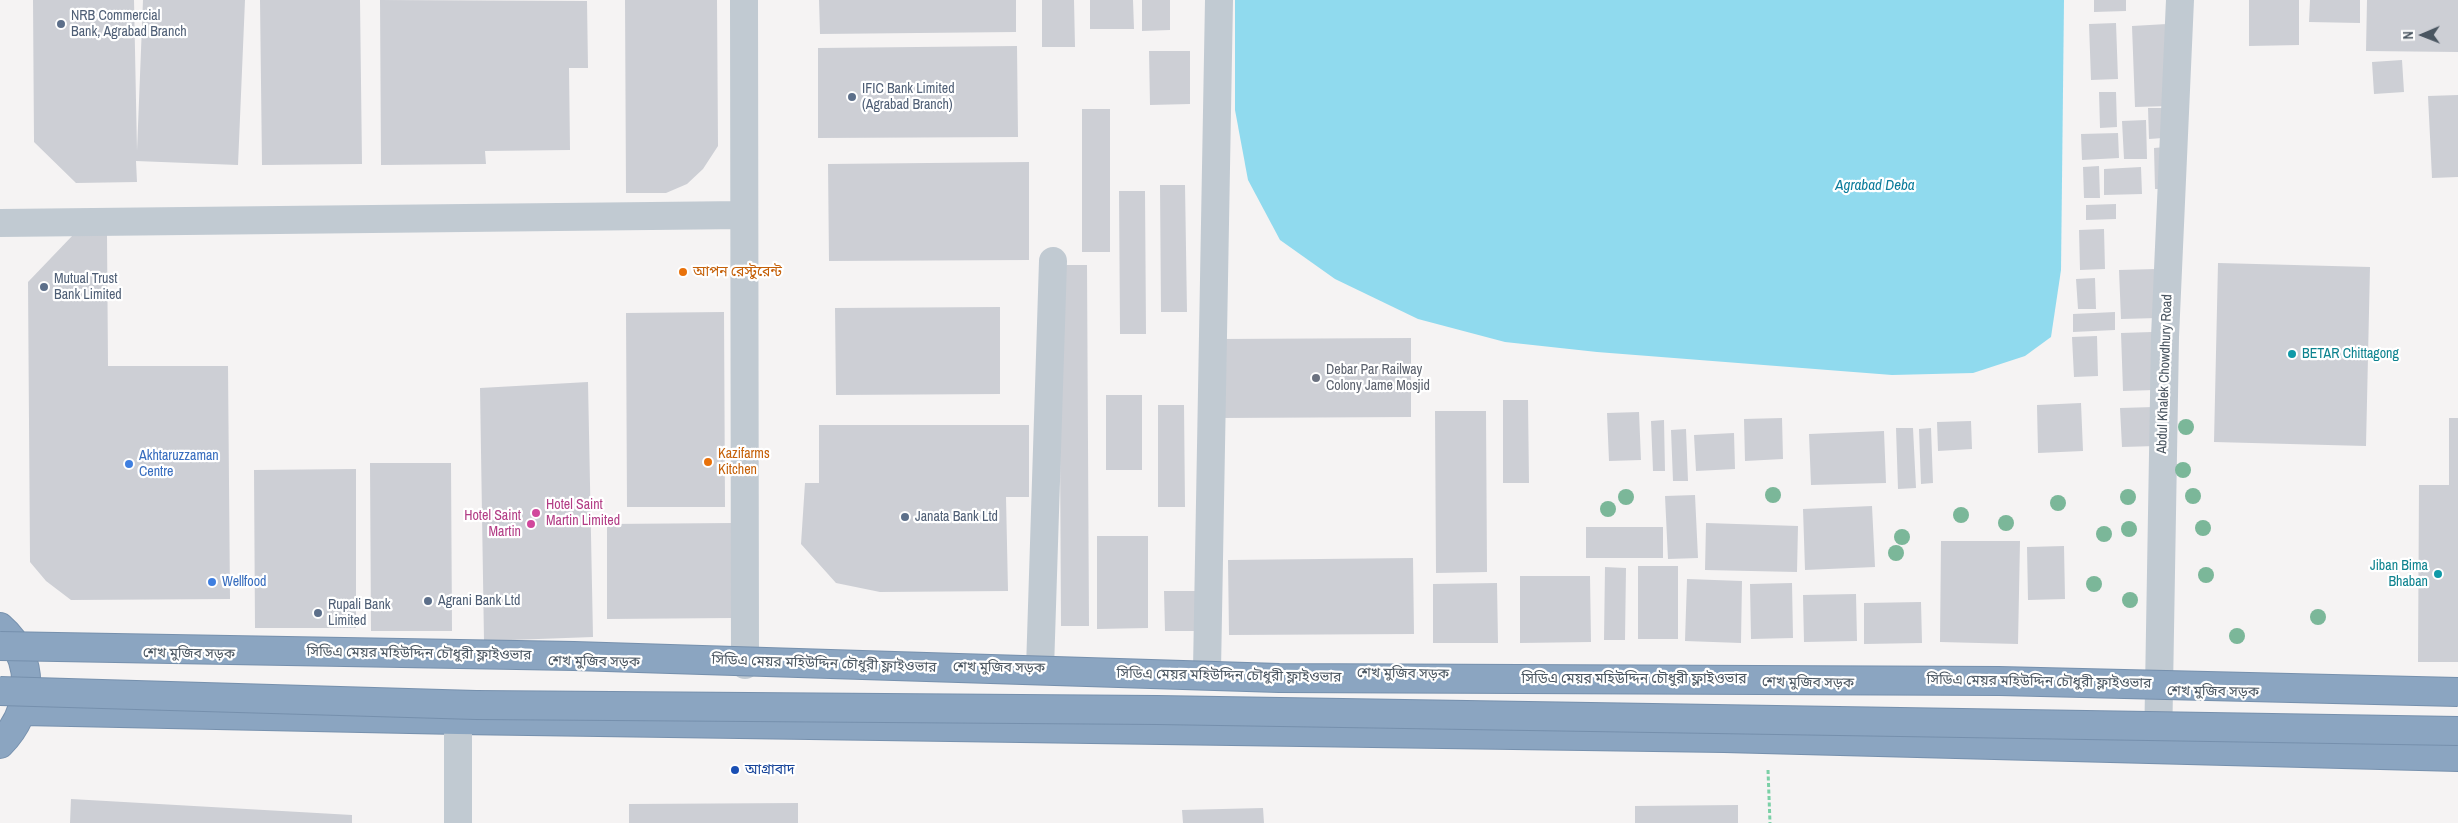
<!DOCTYPE html>
<html>
<head>
<meta charset="utf-8">
<style>
  body { margin:0 }
  #map { position:relative; width:2458px; height:823px; overflow:hidden; background:#f5f3f3; font-family:"Archivo Narrow",sans-serif }
  canvas { display:block }
  .north { position:absolute; left:2398px; top:10px; width:50px; height:50px; -webkit-text-stroke:4px #fff; paint-order:stroke; rotate:269deg; font-size:14px; font-weight:700; line-height:20px; text-align:center; color:#4a5661 }
  .north::after { content:''; display:block; margin:auto; width:18px; height:22px; background:#4a5661; clip-path:polygon(50% 0,100% 100%,50% 72%,0 100%) }
</style>
</head>
<body>
<div id="map">
<canvas width="2458" height="823"></canvas>
<div class="north">N</div>
</div>
<script>
const context = document.querySelector('canvas').getContext('2d');
context.lineJoin = 'round';
function fill(path, color) { context.fillStyle = color; context.fill(path, 'evenodd'); }
function stroke(path, color, width, dash) { context.strokeStyle = color; context.lineWidth = width; context.lineCap = dash ? 'butt' : 'round'; context.setLineDash(dash || []); context.stroke(path); }
function label(font, color, halo, rows, align = 'center') {
  context.font = font + ' "Archivo Narrow","Noto Sans Bengali",sans-serif'; context.lineWidth = 4.5; context.setLineDash([]); context.textBaseline = 'middle'; context.strokeStyle = halo; context.fillStyle = color; for (const [text, x, y, turn = 0] of rows) {
    context.save(); context.translate(x, y); context.rotate((+turn || 0) * Math.PI / 180); context.textAlign = isNaN(turn) ? turn : align; if (halo) context.strokeText(text, 0, 0); context.fillText(text, 0, 0); context.restore();
  }
}
fill(new Path2D(`
  M1235 0H2064L2061 270 2051 337 2025 356 1973 373 1892 375 1597 352 1505 342 1418 319 1335 279 1280 240 1248 180 1235 110Z`), '#90daee');
fill(new Path2D(`
  M33 0H134L137 151 143 0H245L238 165 136 161 137 182 76 183 34 142Z
  M260 0H360L362 164 262 165Z
  M380 0 587 1 588 68H569L570 150 485 151 486 164 381 165Z
  M625 0H717L718 146 703 169 687 184 666 193H626Z
  M819 0H1016V32L820 34Z
  M1042 0H1074L1075 47H1042Z
  M1090 0H1133L1134 29H1090Z
  M1142 0H1170V30L1142 31Z
  M2094 0H2126V11L2094 12Z
  M2249 0H2299V45L2249 46Z
  M2310 0H2360V23L2309 22Z
  M2367 0H2458V52L2366 51Z
  M2116 23 2118 79 2091 80 2089 24Z
  M2167 24 2170 106 2135 107 2132 26Z
  M1017 46 1018 137 818 138V48Z
  M1149 51H1190V104L1150 105Z
  M2402 60 2404 92 2374 94 2372 62Z
  M2099 92H2116L2117 127 2100 128Z
  M2458 95V177L2432 178 2428 96Z
  M2148 108H2162L2163 138 2149 139Z
  M1082 109H1110V252H1082Z
  M2146 120 2147 159H2124L2122 121Z
  M2118 133 2119 158 2082 160 2081 134Z
  M2165 147 2166 189H2155L2154 148Z
  M1029 162V260L829 261 828 164Z
  M2099 166 2100 198H2084L2083 167Z
  M2141 167 2142 194 2104 195V169Z
  M1160 185H1185L1187 312H1161Z
  M1119 191H1145L1146 334H1120Z
  M2116 204V219L2086 220V205Z
  M2104 229 2105 269 2080 270 2079 230Z
  M73 235H107L108 366H228L230 599 71 600 46 581 30 562 28 282Z
  M2218 263 2370 267 2366 446 2214 442Z
  M1059 265H1087L1089 626H1061Z
  M2156 269 2158 318 2121 319 2119 270Z
  M2095 278 2096 309H2078L2076 279Z
  M1000 307V394L836 395 835 308Z
  M724 312 725 507H627L626 313Z
  M2115 312V330L2073 332V314Z
  M2152 332 2155 390 2123 391 2121 333Z
  M2097 336 2098 376 2074 377 2072 337Z
  M1411 338V417L1221 418 1220 339Z
  M588 382 593 637 484 641 480 388Z
  M1106 395H1142V470H1106Z
  M1503 400H1528L1529 483H1503Z
  M2081 403 2083 451 2038 453 2037 405Z
  M1158 405H1184L1185 507H1158Z
  M2154 407 2156 446 2122 447 2120 408Z
  M1435 411H1486L1487 572 1436 573Z
  M1639 412 1641 460 1609 461 1607 413Z
  M1782 418 1783 459 1745 461 1744 419Z
  M2449 418H2458V662H2418L2419 485H2449Z
  M1664 420 1665 471H1653L1651 421Z
  M1971 421 1972 449 1938 451 1937 422Z
  M819 425H1029V497H1006L1008 591 880 592 836 583 801 544 805 483H819Z
  M1896 428H1913L1916 488 1898 489Z
  M1931 428 1933 483 1921 484 1919 429Z
  M1686 429 1688 481H1673L1671 430Z
  M1884 431 1886 483 1811 485 1809 434Z
  M1734 433 1735 469 1696 471 1694 435Z
  M370 463H451L452 631H371Z
  M356 469V628H255L254 470Z
  M1695 495 1698 558 1668 559 1665 496Z
  M1872 506 1875 567 1805 570 1803 509Z
  M733 523V618L607 619V524Z
  M1706 523 1798 526 1797 572 1705 570Z
  M1586 527H1663V558H1586Z
  M1097 536H1148V628L1097 629Z
  M1941 541H2020L2018 644 1940 642Z
  M2064 546 2065 599 2028 600 2027 547Z
  M1413 558 1414 634 1229 635 1228 560Z
  M1638 566H1678V639H1638Z
  M1605 567 1626 568 1625 640H1604Z
  M1520 576H1590L1591 642 1520 643Z
  M1687 579 1742 581 1741 643 1685 641Z
  M1497 583 1498 643H1433V584Z
  M1792 583 1793 638 1751 639 1750 584Z
  M1164 591H1195V631H1165Z
  M1856 594 1857 641 1804 642 1803 595Z
  M1921 602 1922 643 1864 644V603Z
  M71 799 352 815V823H70Z
  M798 803V823H629V804Z
  M1738 805V823H1635V806Z
  M1263 808 1264 823H1183L1182 810Z`), '#cdcfd5');
const highway = new Path2D(`
  M0 627C37 659 33 711 0 744
  M23 711 458 720 1724 738 2458 757`);
stroke(highway, '#7690ad', 30);
stroke(new Path2D(`
  M1768 770 1770 823`), '#7ad0a6', 3, [4, 2.5]);
stroke(new Path2D(`
  M744 0 745 665
  M0 223 744 215
  M1040 669 1053 261
  M1207 670 1219 0
  M2158 748 2165 337 2180 0
  M458 823V720`), '#c1cad2', 28);
stroke(highway, '#8ba5c1', 28);
const highwayBridge = new Path2D(`
  M0 646 574 656 1279 678 1999 681 2458 692
  M0 691 476 705 1157 710 2458 731`);
stroke(highwayBridge, '#7690ad', 30, []);
stroke(highwayBridge, '#8ba5c1', 28);
context.fillStyle = '#7bb799';
for (const [x, y] of [
  [2186,427],
  [2183,470],
  [1773,495],
  [2193,496],
  [1626,497],
  [2128,497],
  [2058,503],
  [1608,509],
  [1961,515],
  [2006,523],
  [2203,528],
  [2129,529],
  [2104,534],
  [1902,537],
  [1896,553],
  [2206,575],
  [2094,584],
  [2130,600],
  [2318,617],
  [2237,636]
]) { context.beginPath(); context.arc(x, y, 8, 0, 2 * Math.PI); context.fill(); }
for (const [x, y, r, color] of [
  [61,24,5,"#5c6f8a"],
  [852,97,5,"#5c6f8a"],
  [683,272,5,"#e8710a"],
  [44,287,5,"#5c6f8a"],
  [2292,354,5,"#0f9aa8"],
  [1316,378,5,"#6b7280"],
  [708,462,5,"#e8710a"],
  [129,464,5,"#3f7fe0"],
  [536,513,5,"#d1479c"],
  [905,517,5,"#5c6f8a"],
  [531,524,5,"#d1479c"],
  [2438,574,5,"#0f9aa8"],
  [212,582,5,"#3f7fe0"],
  [428,601,5,"#5c6f8a"],
  [318,613,5,"#5c6f8a"],
  [735,770,5,"#1a4fb4"]
]) { const dot = new Path2D(); dot.arc(x, y, r, 0, 2 * Math.PI); context.fillStyle = color; context.fill(dot); stroke(dot, '#fff', 2); }
label('14px', '#4e5e75', '#fff', [
  ["NRB Commercial",71,16],
  ["Bank, Agrabad Branch",71,32],
  ["IFIC Bank Limited",862,89],
  ["(Agrabad Branch)",862,105],
  ["Mutual Trust",54,279],
  ["Bank Limited",54,295],
  ["Janata Bank Ltd",915,517],
  ["Agrani Bank Ltd",438,601],
  ["Rupali Bank",328,605],
  ["Limited",328,621]
], 'left');
label('14px', '#c56008', '#fff', [
  ["আপন রেস্টুরেন্ট",693,272],
  ["Kazifarms",718,454],
  ["Kitchen",718,470]
], 'left');
label('14px', '#0d838f', '#fff', [
  ["BETAR Chittagong",2302,354],
  ["Jiban Bima",2428,566,"right"],
  ["Bhaban",2428,582,"right"]
], 'left');
label('14px', '#5b616d', '#fff', [
  ["Debar Par Railway",1326,370],
  ["Colony Jame Mosjid",1326,386]
], 'left');
label('14px', '#4a5661', '#fff', [
  ["Abdul Khalek Chowdhury Road",2165,374,-88],
  ["শেখ মুজিব সড়ক",189,654,1],
  ["সিডিএ মেয়র মহিউদ্দিন চৌধুরী ফ্লাইওভার",419,654,1],
  ["শেখ মুজিব সড়ক",594,662,1],
  ["সিডিএ মেয়র মহিউদ্দিন চৌধুরী ফ্লাইওভার",824,664,2],
  ["শেখ মুজিব সড়ক",999,668,1],
  ["শেখ মুজিব সড়ক",1403,674,1],
  ["সিডিএ মেয়র মহিউদ্দিন চৌধুরী ফ্লাইওভার",1229,676,1],
  ["সিডিএ মেয়র মহিউদ্দিন চৌধুরী ফ্লাইওভার",1634,679],
  ["সিডিএ মেয়র মহিউদ্দিন চৌধুরী ফ্লাইওভার",2039,682,1],
  ["শেখ মুজিব সড়ক",1808,683,1],
  ["শেখ মুজিব সড়ক",2213,692,1]
]);
label('14px', '#366cbe', '#fff', [
  ["Akhtaruzzaman",139,456],
  ["Centre",139,472],
  ["Wellfood",222,582]
], 'left');
label('14px', '#b23c85', '#fff', [
  ["Hotel Saint",546,505],
  ["Martin Limited",546,521],
  ["Hotel Saint",521,516,"right"],
  ["Martin",521,532,"right"]
], 'left');
label('14px', '#164399', '#fff', [
  ["আগ্রাবাদ",745,770]
], 'left');
label('italic 15px', '#0c7c9b', '#fff', [
  ["Agrabad Deba",1875,186]
]);
</script>
</body>
</html>
